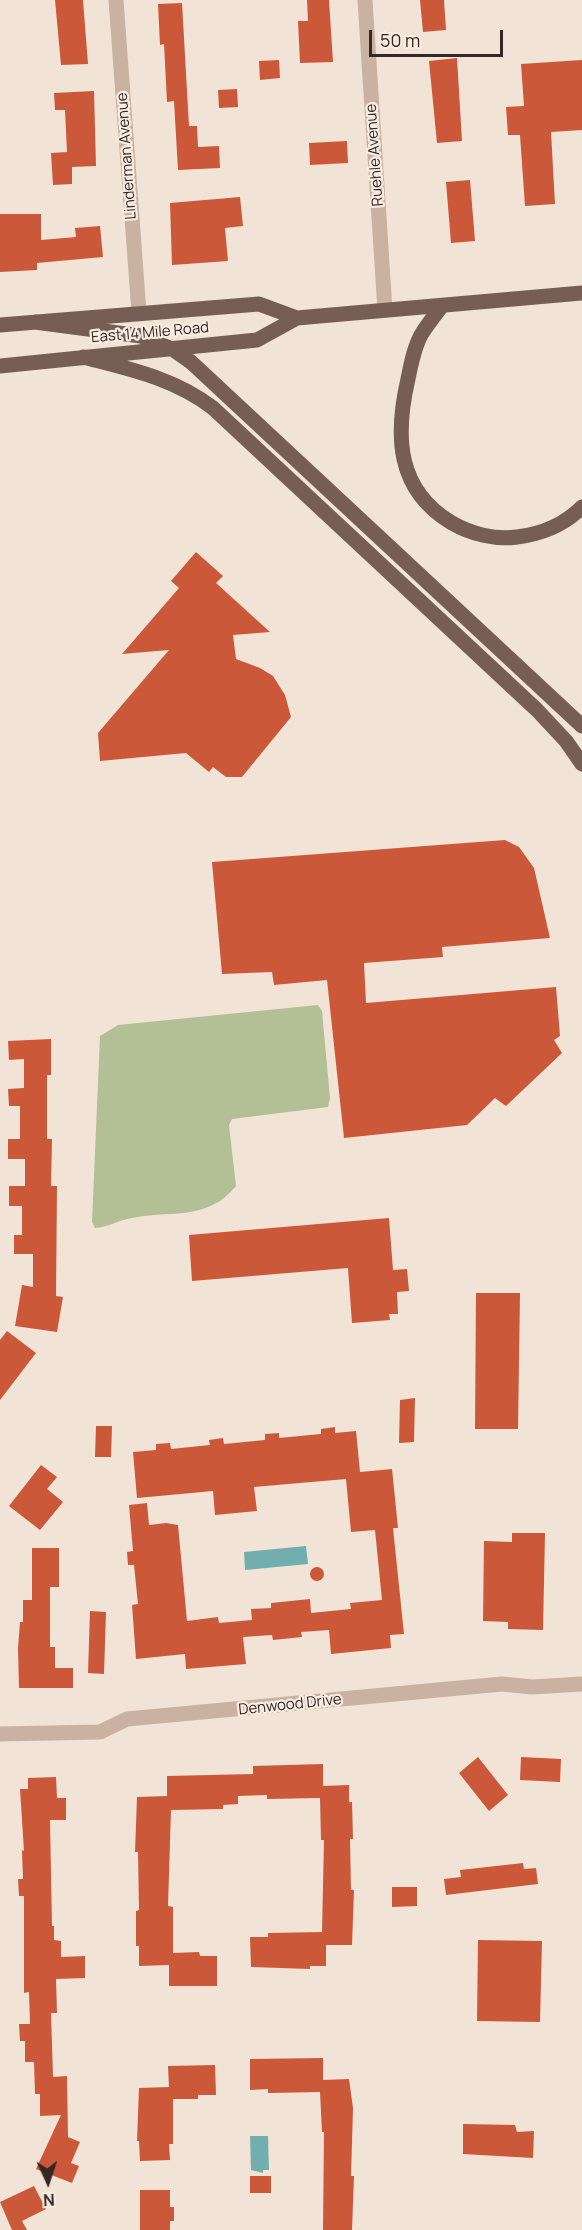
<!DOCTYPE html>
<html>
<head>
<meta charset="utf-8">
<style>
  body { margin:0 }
  #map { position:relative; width:582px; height:2230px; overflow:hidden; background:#f1e3d5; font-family:Manrope,sans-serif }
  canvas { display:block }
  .north { position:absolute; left:18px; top:2152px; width:60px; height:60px; -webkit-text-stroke:4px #f9ede1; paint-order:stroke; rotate:177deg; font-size:16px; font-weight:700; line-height:24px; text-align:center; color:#332824 }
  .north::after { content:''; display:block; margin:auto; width:21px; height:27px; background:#332824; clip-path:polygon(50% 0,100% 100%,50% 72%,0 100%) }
  .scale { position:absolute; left:369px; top:30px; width:134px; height:27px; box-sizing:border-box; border:3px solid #332824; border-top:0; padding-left:8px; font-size:18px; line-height:21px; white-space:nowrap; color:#332824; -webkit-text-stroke:4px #f9ede1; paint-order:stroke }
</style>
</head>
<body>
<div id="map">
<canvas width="582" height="2230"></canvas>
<div class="north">N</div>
<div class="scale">50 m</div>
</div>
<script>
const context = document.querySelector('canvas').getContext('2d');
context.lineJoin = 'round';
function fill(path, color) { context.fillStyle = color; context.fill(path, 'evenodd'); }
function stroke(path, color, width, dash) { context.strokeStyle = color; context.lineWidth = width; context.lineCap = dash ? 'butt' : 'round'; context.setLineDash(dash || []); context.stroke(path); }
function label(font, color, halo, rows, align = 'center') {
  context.font = font + ' Manrope,sans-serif'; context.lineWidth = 4.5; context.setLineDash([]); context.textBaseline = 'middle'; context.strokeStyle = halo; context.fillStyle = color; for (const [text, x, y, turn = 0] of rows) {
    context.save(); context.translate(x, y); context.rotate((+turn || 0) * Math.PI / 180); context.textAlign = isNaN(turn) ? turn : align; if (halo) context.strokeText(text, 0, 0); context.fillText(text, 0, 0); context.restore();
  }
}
fill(new Path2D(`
  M318 1005 322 1011 330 1098 328 1107 232 1119 229 1125 236 1186C206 1223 168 1209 127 1219 115 1222 108 1227 95 1228L92 1222 100 1036 118 1025Z`), '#b3c095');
fill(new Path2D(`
  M306 1546 308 1564 245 1570 244 1552Z
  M250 2136H268L269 2170H263V2173L251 2170Z`), '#73aeaf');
fill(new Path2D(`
  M55 0H83L88 64 61 65Z
  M307 0H329L333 62 300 63 298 21H308Z
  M420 0H444L446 30 423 32Z
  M182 3 189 126H197L198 147 219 146 220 168 178 170 174 101 167 102 164 44 160 45 158 4Z
  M457 58 462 141 437 143 429 61Z
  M279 60 280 78 260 80 259 61Z
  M582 60V130L551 132 555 204 525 206 520 135H508L506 107 524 106 521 64Z
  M237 89 238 107 219 108 218 90Z
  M94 91 96 166 72 167V184L53 185 51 153 67 152 65 110H55L54 93Z
  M347 141 348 163 310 165 309 143Z
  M470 180 475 241 451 243 446 182Z
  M240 197 243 226 225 228 228 261 172 265 170 203Z
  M0 214H41V240L76 237 75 228 100 226 103 257 37 263V270L0 272Z
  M196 552 223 576 216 583 270 632 233 635 236 659 260 668 273 676 285 695 291 717 242 777H226L213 767 209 772 186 753 100 761 98 733 169 650 122 654 179 588 171 581Z
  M505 840 519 847 534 868 550 938 442 947 443 957 364 963 366 1003 556 987 560 1036 554 1040 562 1053 506 1106 495 1098 467 1125 344 1138 327 980 274 985 272 972 222 974 212 862Z
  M51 1039V1075H47V1139H52L51 1186H57L56 1296 63 1297 57 1332 15 1326 22 1285 33 1287V1254H14V1235H22V1206H9V1186H25V1159H8V1139H20V1106H9L8 1089 24 1088V1059L9 1060 8 1041Z
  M389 1218 393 1270 407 1269 409 1291 397 1292 398 1314H389L390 1320 352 1323 348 1268 192 1281 189 1235Z
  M476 1293H520L518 1429H475Z
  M7 1331 36 1353 0 1400V1340Z
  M415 1398 414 1442 399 1443 400 1400Z
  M96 1426H112L111 1457H95Z
  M335 1427V1433L356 1431 360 1472 392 1469 398 1528H393L404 1634 390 1635 391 1648 331 1654 329 1630 301 1632 302 1637 273 1640 272 1635 243 1637 246 1664 186 1669 185 1654 136 1659 132 1605 138 1604 134 1565H128L127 1552 133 1551 129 1505 147 1503 149 1525 166 1523 178 1525 187 1621 218 1617 219 1623 252 1620 251 1609 271 1608V1603L310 1599 311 1613 351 1609 350 1603 382 1600 375 1530 351 1532 346 1479 254 1487 257 1511 215 1515 213 1491 137 1498 133 1452 156 1450V1444L170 1443 171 1449 210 1445 209 1440 223 1438 224 1444 265 1440V1434L279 1433V1438L321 1434V1429Z
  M41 1465 57 1477 47 1489 63 1502 40 1530 9 1506Z
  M512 1533H545L543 1630 508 1629V1622L483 1621 484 1541 512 1542Z
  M32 1548H59V1587H50V1647H55V1668H73V1688H19L18 1648 20 1622H23V1600H32Z
  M310 1574a7 7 0 1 1 14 0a7 7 0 1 1-14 0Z
  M90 1611 106 1612 104 1674 88 1673Z
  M478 1757 508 1795 489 1811 459 1773Z
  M521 1757 561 1759 560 1782 520 1780Z
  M323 1764V1786L349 1785V1802H352L353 1839H350L351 1890H354L352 1945H326V1966H310V1969L251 1967 250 1937H268V1933L322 1932 324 1840H321L320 1798 267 1799V1795L238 1796V1804L223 1805V1809L171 1810 168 1906 173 1907V1953L199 1952 200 1956H217V1986H169V1965L139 1966V1946H136V1911L139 1910 138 1852H135L137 1797 167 1796V1776L253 1774V1766Z
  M56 1777 57 1798H66V1820H50L52 1926H54V1940L61 1941V1957L85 1956V1978L56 1979 57 2013H51L53 2077 67 2076 68 2137 80 2142 71 2163 79 2166 72 2183 36 2169 61 2115 40 2116V2094H35L34 2062H25V2041H20L19 2024H30L29 1992 24 1993V1896H19L18 1879H23L22 1850 24 1851 20 1789H28V1778Z
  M523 1863 524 1869 536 1868 538 1884 446 1895 444 1879 461 1877 460 1870Z
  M392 1887H417V1906L392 1907Z
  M478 1940 542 1941 540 2022 477 2021Z
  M323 2058V2080L349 2079 353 2108 351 2176H354L352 2230H323L324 2132H322L320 2092 268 2093V2089L250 2090V2059Z
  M215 2065 216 2095H198V2099H173V2144H169L170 2160 140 2161 139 2141H137L139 2088 169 2087 168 2066Z
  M463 2124 515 2125 517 2132 534 2131 533 2158 463 2154Z
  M250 2176H271V2193H250Z
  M34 2186 46 2209 22 2221 27 2230H12L0 2202Z
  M140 2190H170V2207H174V2221H170V2230H140Z`), '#cb5839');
stroke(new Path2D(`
  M116 0 139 313
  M365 0 385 310
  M0 1734 100 1732 127 1719 502 1684 532 1687 582 1684`), '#c9b2a1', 15);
stroke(new Path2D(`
  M442 306C435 315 427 325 421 335 414 348 411 364 408 379 395 435 396 490 452 523 471 534 495 540 517 537 542 534 565 524 582 507
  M35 322 141 336 174 350 191 362 582 726
  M0 325 259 304 297 318
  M83 357C129 369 174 378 213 408L537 710 566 741 582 764
  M0 366 257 340 297 318 582 293`), '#765e54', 15);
label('15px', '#332824', '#f9ede1', [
  ["Ruehle Avenue",375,155,-94],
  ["Linderman Avenue",127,156,-94],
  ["East 14 Mile Road",150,333,-5],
  ["Denwood Drive",290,1705,-6]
]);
</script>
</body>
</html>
